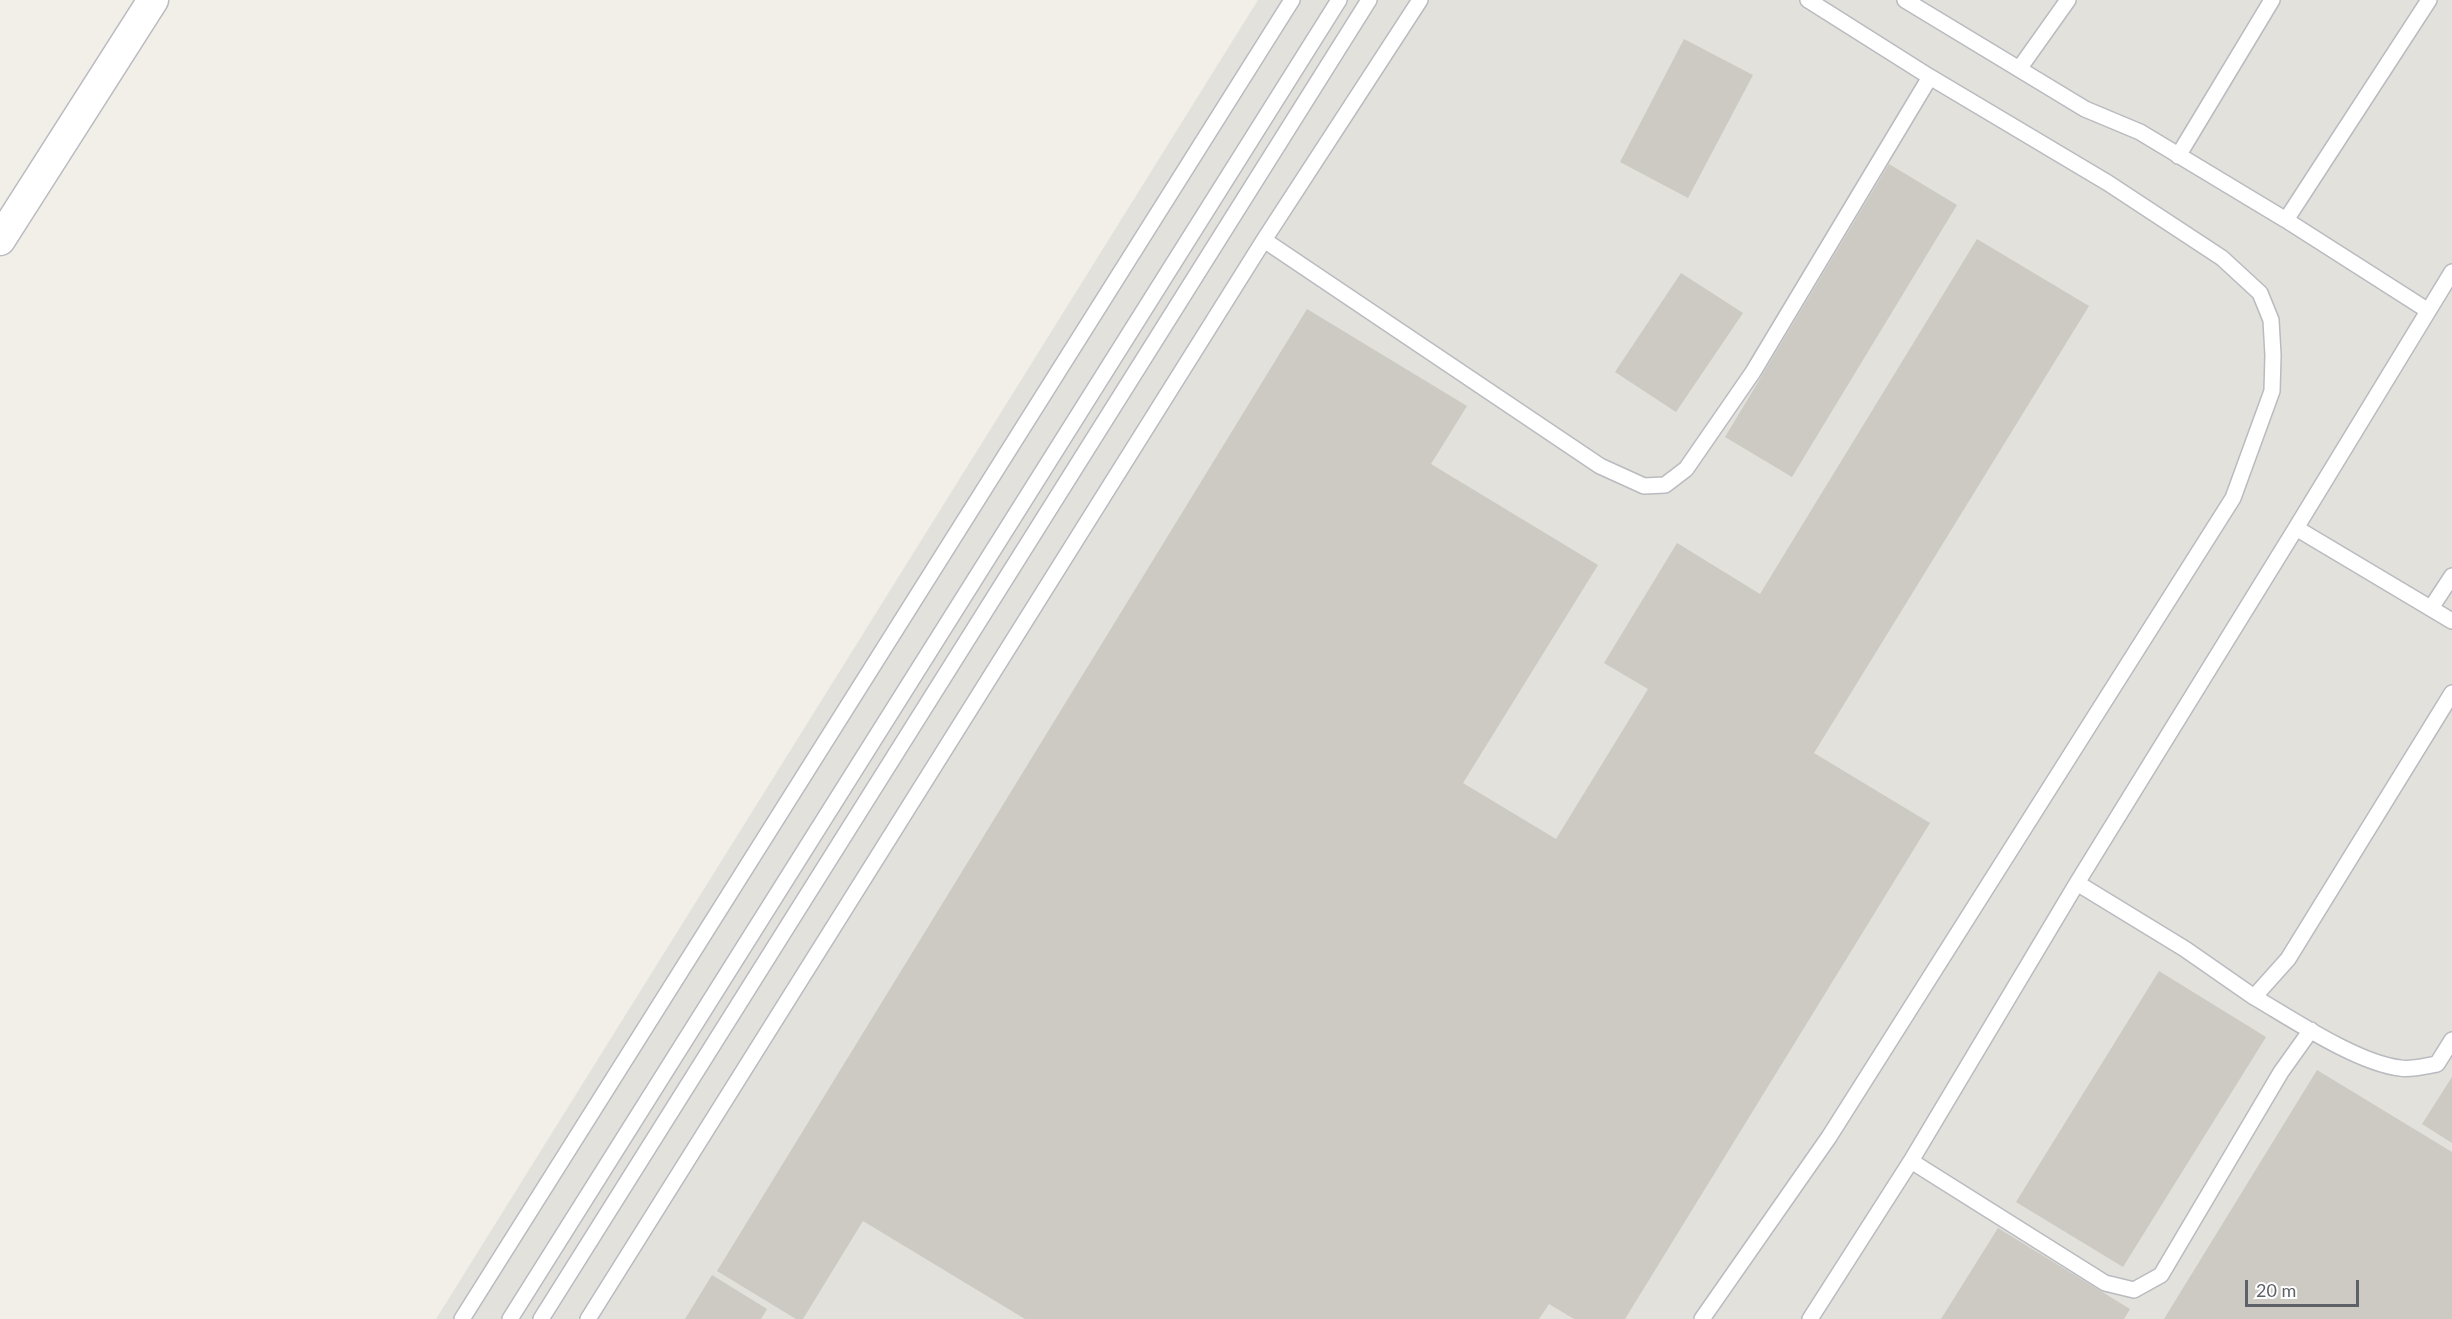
<!DOCTYPE html>
<html>
<head>
<meta charset="utf-8">
<style>
  body { margin:0 }
  #map { position:relative; width:2452px; height:1319px; overflow:hidden; background:#f1efe7; font-family:Lato,sans-serif }
  canvas { display:block }
  .scale { position:absolute; left:2245px; top:1280px; width:114px; height:27px; box-sizing:border-box; border:3px solid #5e6167; border-top:0; padding-left:8px; font-size:18px; line-height:21px; white-space:nowrap; color:#5e6167; -webkit-text-stroke:4px #fff; paint-order:stroke }
</style>
</head>
<body>
<div id="map">
<canvas width="2452" height="1319"></canvas>
<div class="scale">20 m</div>
</div>
<script>
const context = document.querySelector('canvas').getContext('2d');
context.lineJoin = 'round';
function fill(path, color) { context.fillStyle = color; context.fill(path, 'evenodd'); }
function stroke(path, color, width, dash) { context.strokeStyle = color; context.lineWidth = width; context.lineCap = dash ? 'butt' : 'round'; context.setLineDash(dash || []); context.stroke(path); }
fill(new Path2D(`
  M1258 0H2452V1319H436Z`), '#e2e1db');
fill(new Path2D(`
  M1684 39 1753 75 1688 198 1620 162Z
  M1889 164 1957 205 1792 477 1725 437Z
  M1977 239 2089 306 1814 753 1930 823 1625 1319H1574L1549 1304 1539 1319H1025L863 1221 803 1319H796L717 1271 1307 309 1467 406 1431 464 1598 565 1463 783 1556 839 1648 689 1604 663 1677 543 1760 594Z
  M1681 273 1743 313 1676 412 1615 372Z
  M2159 971 2266 1037 2123 1267 2016 1202Z
  M2317 1070 2452 1152V1319H2164Z
  M2452 1077V1143L2422 1124Z
  M1998 1228 2130 1309 2124 1319H1941Z
  M712 1275 767 1309 761 1319H685Z`), '#cccac3');
const lane = new Path2D(`
  M1905 0 2019 69
  M2068 0 2019 69 2085 109 2140 132 2286 220 2427 310
  M2178 156 2272 0
  M2286 220 2429 0
  M1264 240 1600 466 1644 486 1665 485 1686 469 1753 372 1930 77
  M2452 272 2296 528 2452 621
  M2431 608 2452 576
  M2077 883 2185 949 2254 997 2288 959 2452 693
  M2254 997C2292 1019 2357 1063 2400 1068 2411 1070 2425 1066 2437 1064L2452 1040
  M1911 1161 2105 1283 2134 1290 2161 1275 2281 1072 2311 1030
  M462 1319 1292 0
  M510 1319 1339 0
  M541 1319 1369 0
  M588 1319 1264 240 1420 0
  M1702 1319 1829 1137 2233 498 2272 391 2273 355 2271 320 2260 293 2222 258 2108 183 1930 77 1808 0
  M1810 1319 1911 1161 2077 883 2296 528`);
const street = new Path2D(`
  M0 240 153 0`);
stroke(lane, '#b9bbc0', 18);
stroke(street, '#b9bbc0', 33);
stroke(lane, '#fff', 15);
stroke(street, '#fff', 30);
</script>
</body>
</html>
